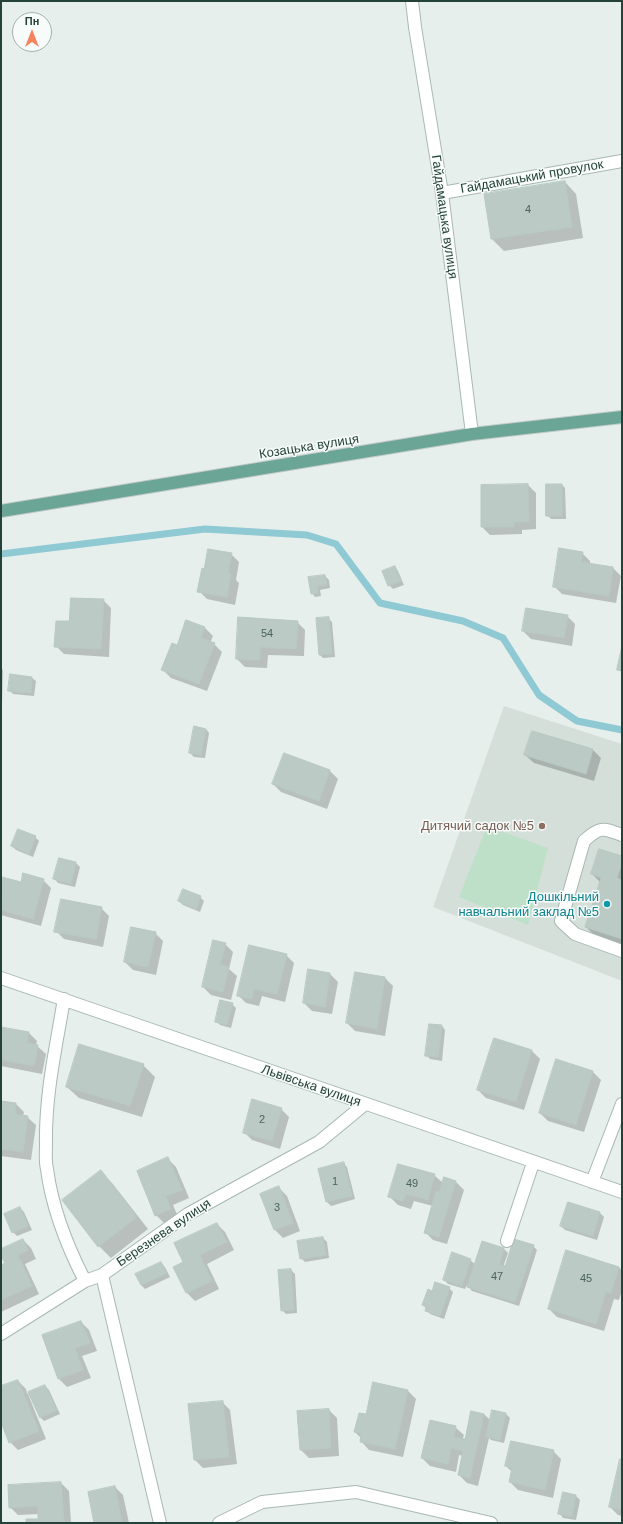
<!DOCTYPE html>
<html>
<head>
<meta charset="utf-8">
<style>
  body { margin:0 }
  #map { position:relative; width:623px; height:1524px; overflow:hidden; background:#e6efeb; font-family:Helvetica,sans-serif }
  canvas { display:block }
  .frame { position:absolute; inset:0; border:2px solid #24423a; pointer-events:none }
  .north { position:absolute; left:12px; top:12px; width:40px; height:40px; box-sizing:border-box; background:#f7fbf9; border:1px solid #a3b1ad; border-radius:50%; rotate:0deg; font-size:11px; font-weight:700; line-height:16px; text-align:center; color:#24423a }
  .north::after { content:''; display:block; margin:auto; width:14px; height:18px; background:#f4845f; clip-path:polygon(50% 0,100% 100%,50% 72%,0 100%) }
</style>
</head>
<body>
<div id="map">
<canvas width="623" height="1524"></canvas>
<div class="frame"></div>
<div class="north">Пн</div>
</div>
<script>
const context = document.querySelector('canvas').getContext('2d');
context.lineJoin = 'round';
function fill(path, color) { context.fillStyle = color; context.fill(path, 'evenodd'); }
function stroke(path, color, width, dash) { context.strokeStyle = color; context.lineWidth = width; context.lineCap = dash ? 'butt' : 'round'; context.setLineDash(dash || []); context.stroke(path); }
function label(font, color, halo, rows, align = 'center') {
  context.font = font + ' Helvetica,sans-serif'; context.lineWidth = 3; context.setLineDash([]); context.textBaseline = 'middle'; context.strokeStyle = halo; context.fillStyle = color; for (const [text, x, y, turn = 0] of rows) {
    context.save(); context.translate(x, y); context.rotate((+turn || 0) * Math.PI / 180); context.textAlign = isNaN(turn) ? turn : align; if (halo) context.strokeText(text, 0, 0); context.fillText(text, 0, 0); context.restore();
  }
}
fill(new Path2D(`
  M504 706 622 744V981L433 907Z`), '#d4dfda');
fill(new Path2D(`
  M487 826 548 848 528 925 459 897Z`), '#bfe0c8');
fill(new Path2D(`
  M565 182 576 194 583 238 504 251 492 239 485 195Z
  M528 485 536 493V529L522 530V534L490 535 482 527Z
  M562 485 565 488 566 519H551L547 515Z
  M582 553 590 561V564L613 568 621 576 616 603 562 594 554 586Z
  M231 554 239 562 236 580 239 583 235 605 207 599 199 591 205 570Z
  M395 567 398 571 404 585 393 589 389 585Z
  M325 576 329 580 330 588 320 590 321 596 315 597 312 593 310 578Z
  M103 600 111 608 109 657 64 654 56 646 70 622Z
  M567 616 575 624 572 646 531 639 523 631Z
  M328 618 332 622 335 657 323 658 320 655Z
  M187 621 205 628 213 636 210 643 214 644 222 652 207 691 171 678 163 670 178 646Z
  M297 622 305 630 304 656 268 655 267 668 245 667 237 659Z
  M1 668 3 670 2 706H1Z
  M11 675 32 678 36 681 34 696 13 694 9 690Z
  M206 729 209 733 205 758 194 757 190 753Z
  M593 750 601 758 594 781 534 763 525 755Z
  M284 754 330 771 338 779 327 809 281 792 273 784Z
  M35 837 39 841 33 857 16 850 12 846Z
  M622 857V944L594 935 586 927 601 883 592 874Z
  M59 859 76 863 80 867 75 887 58 883 55 879Z
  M2 878 21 883 43 880 51 888 41 926 1 915V883Z
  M200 897 204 901 200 912 183 905 179 901Z
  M101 908 109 916 103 947 64 939 56 931Z
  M155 933 163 941 156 975 133 970 125 962Z
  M225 944 233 952 229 969 237 976 231 1000 211 995 203 987Z
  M286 955 294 963 285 1002 262 996 259 1006 246 1003 238 995Z
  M309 970 330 974 338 982 332 1014 312 1011 304 1003Z
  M356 973 385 978 393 986 385 1036 355 1031 347 1023Z
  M232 1004 236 1008 231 1028 220 1025 216 1021Z
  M442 1026 445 1030 442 1061 430 1059 426 1055Z
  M1 1028 29 1033 37 1041 36 1045 46 1054 42 1074 1 1066Z
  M494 1040 532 1051 540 1059 524 1110 486 1098 478 1090Z
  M143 1065 155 1077 142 1117 79 1098 67 1087Z
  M593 1072 601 1080 584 1132 548 1121 540 1113Z
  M1 1102 16 1104 24 1112 23 1116 27 1117 36 1125 31 1160 1 1156Z
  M281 1109 289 1117 280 1149 252 1140 244 1132Z
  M168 1159 176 1167 189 1198 173 1205 178 1217 164 1223 156 1215Z
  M343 1163 347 1167 355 1199 331 1206 327 1202 319 1169Z
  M101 1172 112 1183 148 1229 111 1258 99 1246 63 1200Z
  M434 1175 443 1183 456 1182 464 1190 447 1244 433 1240 425 1232 433 1206 414 1201 411 1209 398 1205 390 1197Z
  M279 1188 287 1196 300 1231 283 1238 275 1230Z
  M568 1203 600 1213 604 1217 597 1240 565 1230 561 1226Z
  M20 1208 24 1212 32 1230 17 1236 13 1232Z
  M217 1224 225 1232 234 1250 207 1264 219 1289 195 1301 187 1293 184 1262Z
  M323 1238 327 1242 329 1258 305 1262 301 1258Z
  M23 1240 31 1248 36 1259 25 1264 39 1294 1 1312V1266L6 1264 1 1253V1250Z
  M483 1243 504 1249 508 1253 503 1267H506L533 1246 537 1250 519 1306 472 1291 467 1285 465 1289 448 1284 444 1280 470 1260 476 1265Z
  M161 1263 165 1267 170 1277 145 1289 141 1285Z
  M619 1267 622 1271V1290L619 1300 614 1299 604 1331 557 1317 549 1309Z
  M291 1270 295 1274 297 1313 286 1314 282 1310Z
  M449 1288 453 1292 444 1319 430 1314 424 1305Z
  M81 1322 89 1330 97 1351 82 1356 91 1378 67 1387 59 1379Z
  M18 1381 26 1389 27 1394 45 1386 49 1390 60 1414 44 1421 41 1418 29 1394H28L46 1439 18 1450 10 1442 1 1419V1387Z
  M408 1391 416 1399 403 1457 369 1450 361 1441V1438L355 1432 366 1416Z
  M222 1402 230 1410 237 1464 203 1468 195 1460 189 1405Z
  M329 1410 337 1418 339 1456 309 1458 301 1450Z
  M493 1411 506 1414 510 1418 504 1443 491 1440 489 1438 478 1486 467 1483 459 1475 463 1456 459 1455 456 1472 430 1466 422 1458 455 1427 464 1435 462 1440H465L471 1412 484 1414 491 1421Z
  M553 1451 561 1459 553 1498 518 1490 510 1482 512 1472 506 1466Z
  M622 1460V1516L618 1515 610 1507Z
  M61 1483 69 1491 71 1523H27L39 1520V1514L18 1515 10 1507 9 1486Z
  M115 1487 123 1495 129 1523H95Z
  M564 1494 576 1496 580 1500 576 1520 563 1518 560 1514Z`), '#0003');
stroke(new Path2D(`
  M1 554 205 529 307 535 336 544 380 603 463 621 503 638 539 695 577 721 622 730`), '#8ec9d4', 7);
const building = new Path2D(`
  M565 181 572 227 491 239 484 194Z
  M528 484 529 522H514V527H481V485Z
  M546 484H562V516H546Z
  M559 548 583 552 581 562 613 567 609 596 553 587Z
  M208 549 232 553 228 573 231 574 227 597 197 592 202 568 204 569Z
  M395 566 401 581 388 586 382 571Z
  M325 575 327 585 317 586 318 593 311 594 308 577Z
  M71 598 104 599 101 649 54 647 56 621H69Z
  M526 608 568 615 564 638 522 631Z
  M238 617 298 621 296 649 260 647V660L236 659Z
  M329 617 332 654 319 655 316 618Z
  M186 620 205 627 201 638 215 643 199 684 161 670 172 643 177 645Z
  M622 646V671L617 670Z
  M10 674 32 677 31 693 8 691Z
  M194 726 206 729 201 755 189 753Z
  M532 731 593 749 586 774 524 755Z
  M284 753 330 770 319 801 272 784Z
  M18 829 36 836 29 854 11 846Z
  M599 849 622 856V863L617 878 622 880V939L585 927 601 878 591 874Z
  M59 858 76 862 71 884 53 879Z
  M23 873 44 879 33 919 1 910 2 877 21 882Z
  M183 889 201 896 196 909 178 901Z
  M61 899 102 907 96 939 54 932Z
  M131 927 156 932 148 967 124 962Z
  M213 940 226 943 220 965 229 967 223 992 202 987Z
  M249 945 287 954 277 994 254 989 252 999 237 996Z
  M308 969 330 973 325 1007 303 1003Z
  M355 972 385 977 377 1029 346 1023Z
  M220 1000 233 1003 227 1025 215 1022Z
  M429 1024 442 1025 438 1057 425 1056Z
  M1 1027 29 1032 27 1043 38 1045 34 1066 1 1060Z
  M494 1038 532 1050 516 1102 477 1090Z
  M79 1044 144 1064 130 1106 66 1087Z
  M556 1059 593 1071 576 1125 539 1113Z
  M252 1099 282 1108 272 1141 243 1133Z
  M1 1101 16 1103 15 1114 28 1116 23 1152 1 1149Z
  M168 1157 182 1190 166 1196 171 1209 155 1216 137 1171Z
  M344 1162 352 1196 326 1202 318 1169Z
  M398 1164 435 1174 428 1200 406 1194 403 1201 388 1197Z
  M101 1170 137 1217 98 1247 62 1200Z
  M444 1177 456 1181 439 1237 424 1233 436 1191 439 1192Z
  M279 1186 293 1223 274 1230 260 1194Z
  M568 1202 600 1212 593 1236 560 1226Z
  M20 1207 28 1226 12 1233 4 1214Z
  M217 1223 227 1242 200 1255 212 1281 186 1293 173 1267 183 1262 174 1243Z
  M323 1237 326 1255 300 1259 297 1241Z
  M23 1239 28 1250 18 1255 32 1286 1 1300V1265L5 1263 1 1256V1249Z
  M514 1239 534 1245 515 1302 467 1287 482 1241 504 1248 499 1265 505 1266Z
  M566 1250 619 1267 611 1293 606 1292 596 1324 548 1309Z
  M452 1252 471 1259 462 1286 443 1280Z
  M161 1262 167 1273 141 1285 135 1274Z
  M291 1269 294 1310 281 1311 278 1270Z
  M435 1282 450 1287 440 1316 425 1311 426 1307 422 1305 428 1289 432 1291Z
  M81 1321 90 1343 75 1348 83 1370 58 1379 42 1335Z
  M18 1380 39 1431 9 1443 1 1422V1386Z
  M373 1382 408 1390 395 1449 360 1442 361 1433 354 1432 359 1413 366 1414Z
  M45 1385 57 1410 40 1418 28 1392Z
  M223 1401 229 1457 194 1460 188 1404Z
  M329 1409 331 1448 300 1450 297 1411Z
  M492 1410 506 1413 500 1440 486 1437Z
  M471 1411 484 1414 470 1478 458 1475 463 1451 451 1448 448 1464 421 1458 430 1420 456 1426 454 1437 465 1439Z
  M511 1441 554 1450 545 1490 509 1482 512 1468 505 1466Z
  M620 1459H622V1510L609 1507Z
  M61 1482 64 1523H26V1519H38V1506L9 1508 8 1485Z
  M115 1486 122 1522 115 1523H94L88 1492Z
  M563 1492 576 1495 572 1517 558 1514Z`);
fill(building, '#bbcac4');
stroke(building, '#b8c9c2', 1);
const minor = new Path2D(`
  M412 1 415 27 442 193 472 434
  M442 193 622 161
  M622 835C603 828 600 826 584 841L561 921 575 934 622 951
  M1 978 622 1192
  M64 999C56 1047 45 1095 46 1144 46 1152 45 1161 47 1169 52 1208 67 1246 85 1281
  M592 1182 622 1104
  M507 1241 533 1163
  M102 1275 160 1523
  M1 1334 85 1281 102 1275 188 1214 319 1142 365 1104
  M219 1523 262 1502 356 1492 491 1523`);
const major = new Path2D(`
  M1 511 472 434 622 417`);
stroke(minor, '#a8b8b2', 14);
stroke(major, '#c2cac8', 14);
stroke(minor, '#fff', 12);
stroke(major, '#6aa596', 12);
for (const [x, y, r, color] of [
  [542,826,4,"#8d6e63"],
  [607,904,4,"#0f9aa8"]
]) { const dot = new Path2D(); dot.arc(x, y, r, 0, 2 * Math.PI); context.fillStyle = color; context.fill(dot); stroke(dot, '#f7fbf9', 1.5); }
label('11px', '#4a645c', null, [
  ["4",528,210],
  ["54",267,634],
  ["2",262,1120],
  ["1",335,1182],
  ["49",412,1184],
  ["3",277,1208],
  ["47",497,1277],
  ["45",586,1279]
]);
label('13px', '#24423a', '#f7fbf9', [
  ["Гайдамацький провулок",532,177,-10],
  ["Гайдамацька вулиця",444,217,82],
  ["Козацька вулиця",309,447,-9],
  ["Львівська вулиця",311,1086,19],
  ["Березнева вулиця",164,1233,-34]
]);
label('13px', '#785e54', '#f7fbf9', [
  ["Дитячий садок №5",534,826]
], 'right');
label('13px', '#0d838f', '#f7fbf9', [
  ["Дошкільний",599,897],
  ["навчальний заклад №5",599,912]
], 'right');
</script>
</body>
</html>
